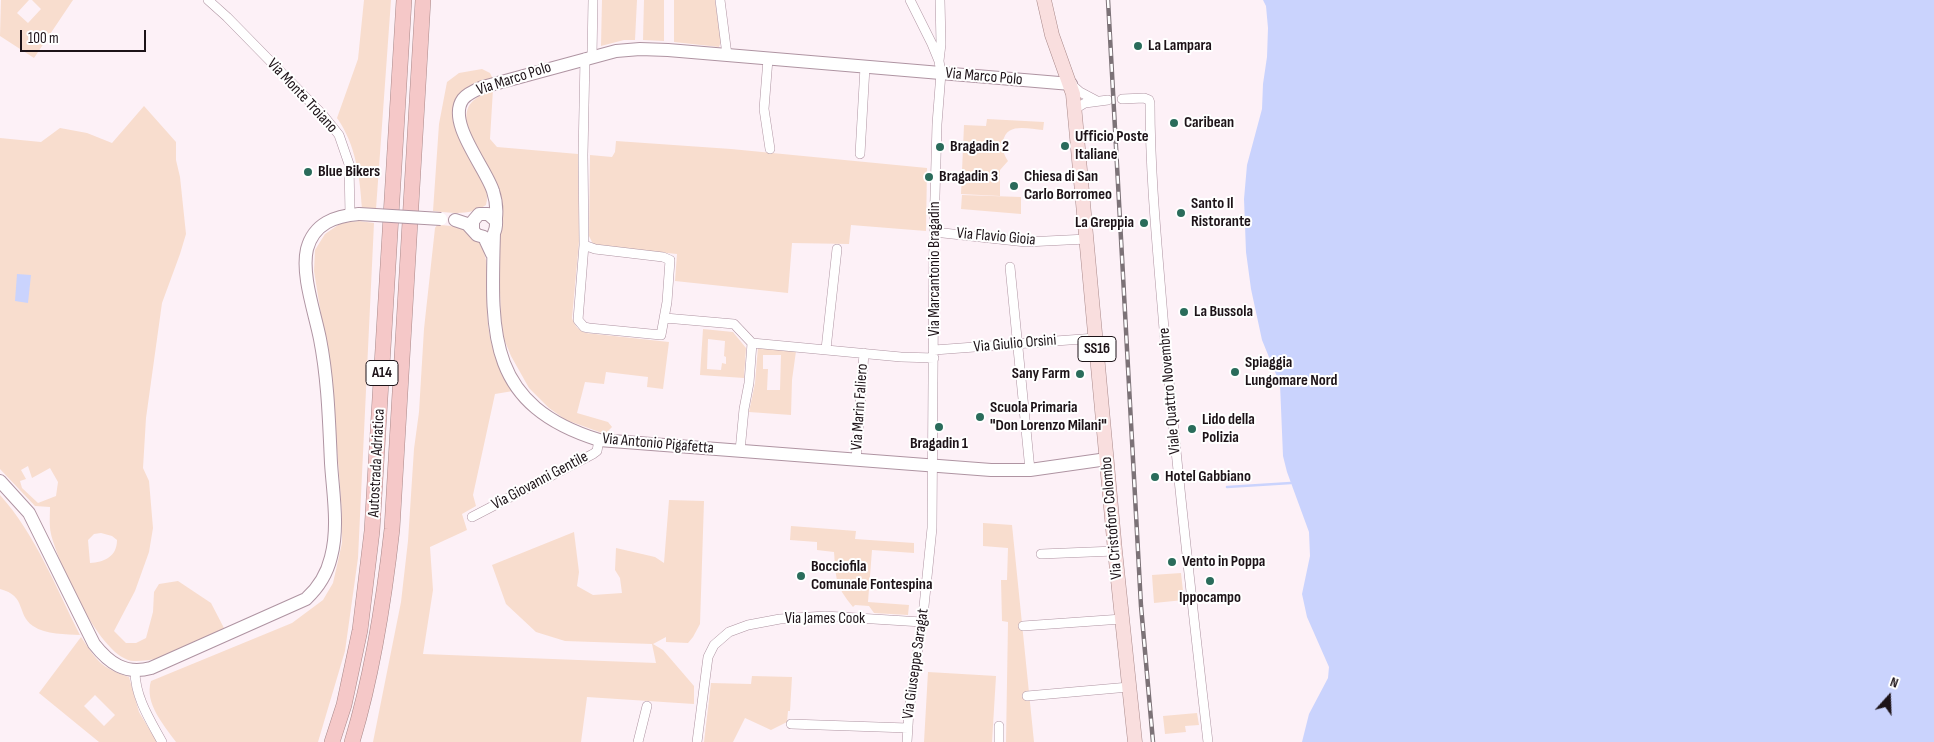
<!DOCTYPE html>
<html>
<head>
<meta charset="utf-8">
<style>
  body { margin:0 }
  #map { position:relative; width:1934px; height:742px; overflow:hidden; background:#fdf1f7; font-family:"Sofia Sans Condensed",sans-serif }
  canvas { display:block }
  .north { position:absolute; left:1864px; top:672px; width:50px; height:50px; -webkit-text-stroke:4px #fff; paint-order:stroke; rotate:20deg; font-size:14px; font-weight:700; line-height:20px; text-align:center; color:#1d1318 }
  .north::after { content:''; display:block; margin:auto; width:18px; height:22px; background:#1d1318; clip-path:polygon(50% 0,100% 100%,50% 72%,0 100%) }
  .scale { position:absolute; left:20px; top:30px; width:126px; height:22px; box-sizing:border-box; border:2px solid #1d1318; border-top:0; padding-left:6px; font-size:15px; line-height:18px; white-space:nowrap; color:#1d1318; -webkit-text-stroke:4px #fff; paint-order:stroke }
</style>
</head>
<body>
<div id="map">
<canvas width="1934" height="742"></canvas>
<div class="north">N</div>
<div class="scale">100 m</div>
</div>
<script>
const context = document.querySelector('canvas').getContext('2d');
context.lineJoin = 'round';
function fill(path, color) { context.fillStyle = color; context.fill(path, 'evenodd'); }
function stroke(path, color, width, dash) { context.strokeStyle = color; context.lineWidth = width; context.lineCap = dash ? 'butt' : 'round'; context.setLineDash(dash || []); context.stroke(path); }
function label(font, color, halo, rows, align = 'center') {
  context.font = font + ' "Sofia Sans Condensed",sans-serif'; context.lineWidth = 4; context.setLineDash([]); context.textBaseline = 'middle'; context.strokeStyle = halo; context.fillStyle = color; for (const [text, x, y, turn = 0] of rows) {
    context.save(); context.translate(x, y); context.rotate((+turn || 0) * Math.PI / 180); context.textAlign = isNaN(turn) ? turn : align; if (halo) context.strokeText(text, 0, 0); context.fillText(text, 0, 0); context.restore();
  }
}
fill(new Path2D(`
  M1 0H29L17 13 28 23 41 9 32 0H73L34 58 0 36Z
  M364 0H391L376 209H362C360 177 356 145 337 118L358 59Z
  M602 0H637L635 40H624L601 46Z
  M644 0H664V41L643 40Z
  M674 0H715L721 42 719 47 674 42Z
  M482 69 490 73 493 79 454 106C454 111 453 117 454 122 459 147 494 181 486 205 470 216 452 213 433 211L439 124 447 82 459 73Z
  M493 89 490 139 497 147 578 154 579 242 572 318C575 326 578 330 586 333L669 342 663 389 647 387 648 377 606 372 604 384 585 382 577 413 608 422 612 427 605 434 566 420 549 408 529 388 511 356 504 339 501 318 498 242 502 226 501 220 467 132C464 104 469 101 493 89Z
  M144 106 176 142V160L180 177 186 234 180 254 162 303 146 418 143 468 149 481 153 528 149 552 135 591 114 631 126 643H136L146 638 153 612 154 592 159 584 178 581 211 603 225 630C196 642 166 662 134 661 101 660 58 563 51 534 49 525 50 515 50 507L35 506 0 469V138L41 142 60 128 87 133 112 143ZM28 466 32 478 50 468 58 482 56 496 38 503 22 488 20 481 26 479 21 470ZM101 533 112 536 117 540C117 557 104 562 90 563L88 540 94 534Z
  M987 119 1044 122 1043 130C1028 129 1006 122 1003 142 1002 149 1004 155 1008 161L1000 170V196L961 194 964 125 986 126Z
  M616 141 731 149 927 168 926 231 851 225 849 244 792 243 788 293 675 281 677 254 598 246 593 244 589 236 590 155 612 157 615 152Z
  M962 195 1021 197V214L961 209Z
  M359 221 374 223 358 558 345 651 318 742H176C164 725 144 703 151 681L292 623 323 600 333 583 342 543V513L332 383 314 271 315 250 325 234 341 223Z
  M437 225C506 226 482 285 489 331 492 353 502 373 513 391L495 394 473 495 476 506 462 514 467 530 430 547 433 590 423 654 656 663 652 644 565 641 536 632 506 604 492 565 574 532 579 572 577 586 593 595 622 593 620 578 615 570 616 548 655 557 664 563 669 500 704 501 700 624 693 637 688 643 666 642V637L653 644 663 650 694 686V704L587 697 581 742H373L401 602 408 541 414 449 419 412 424 329 435 228Z
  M703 329 733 332 746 348 744 378 700 375ZM708 339 725 341 724 356 726 357V364L722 363 721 370 707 369Z
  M758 347 796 351 792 380 791 415 749 412 755 383ZM763 355H781L780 390H767L768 369H763Z
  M0 495C36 535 56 588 80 635 66 634 46 635 33 626 16 614 27 596 0 589Z
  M983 523 1012 525 1034 742H1006L1008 622 1002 621 1001 580H1007L1008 548 983 546Z
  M791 526 856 531 855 539 914 543V553L872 550 868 602 909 605 908 615 874 613 869 606 855 605 853 607C835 585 836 579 834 552L817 550V542L790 540Z
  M1181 573 1184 600 1154 603 1152 575Z
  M81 637C97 661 101 668 129 677L139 712 157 742H99L39 693ZM95 695 115 715 104 726 84 706Z
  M928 672 996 676 992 742H924Z
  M752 676 792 677 790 711H788L787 722 771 730 745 718 733 742H704L711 683 751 684Z
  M1197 713 1199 725 1185 726 1186 732 1165 734 1163 716Z`), '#f8ddce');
fill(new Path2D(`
  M1263 0H1934V742H1302L1309 714 1328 678 1329 667 1307 617 1302 594 1310 556 1309 532 1287 472 1283 456 1280 384 1262 340 1251 289 1246 252 1244 199 1247 165 1262 109 1263 84 1267 57 1268 28 1266 6Z
  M17 274 31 275 28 303 15 301Z`), '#cad3fd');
stroke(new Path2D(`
  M1227 487 1291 483`), '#cad3fd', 2.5);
const street = new Path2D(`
  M208 0 227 17 323 115 339 135 349 164 350 215
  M720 0 727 55
  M592 56 593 0
  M768 59 764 109 770 149
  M939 61 941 44 940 0
  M1071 84 1080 92 1097 101
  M1122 99 1144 98 1149 100 1150 103C1150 178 1158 254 1164 329 1177 467 1192 604 1208 742
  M1075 109 1085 103 1108 100
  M860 154 865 67
  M934 232 1026 242 1087 239
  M584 245 595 249 663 257 670 260 667 302 661 335 589 328 584 327 578 320 584 245 583 155 585 58
  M1010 267 1030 470
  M665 318 734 324 752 343
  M752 343 901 357 934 358
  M826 349 837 249
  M934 350 1096 338
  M740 451 744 409 749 383 752 343
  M856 460 864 353
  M472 517 593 454 597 451 599 440
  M1041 554 1115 551
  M1023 626 1122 619
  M135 671C135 697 150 720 162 742
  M1027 696 1129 687
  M791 724 908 728
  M638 742 647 706
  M697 742 708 657 714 645 729 632 748 625 780 619 825 616 922 622
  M907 742 909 710 923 616 932 528 934 232 937 124 941 73 939 61 932 44 910 0
  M999 742V726`);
const secondary = new Path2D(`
  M1071 84 668 50 640 49 616 51 483 87C476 90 468 93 463 99 446 122 486 168 493 191 496 200 497 209 496 218 496 223 497 227 494 233 491 334 487 405 599 440L991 470H1030L1107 459
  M455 220 467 224 477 235 484 237 492 254
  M473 230V221L479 214H488L496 221
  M0 481 29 513 94 644C109 663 125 675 151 668L306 599C319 587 327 574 331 557 339 527 333 494 331 463 329 421 328 380 320 339 315 313 301 275 307 249 314 223 335 216 359 214`);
const primary = new Path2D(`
  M1044 0 1052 35 1073 94 1115 551 1135 742`);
const highway = new Path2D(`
  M332 742 344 705 360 630 372 531 404 0
  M352 742C373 673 384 601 392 529L423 0`);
stroke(street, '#af94a2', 10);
stroke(secondary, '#af94a2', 14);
stroke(primary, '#a9898a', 15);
stroke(highway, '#a9898a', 16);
stroke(street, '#fff', 9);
stroke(secondary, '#fff', 12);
stroke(primary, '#f9dede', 14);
stroke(highway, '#f5c8c8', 15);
const rail = new Path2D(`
  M1108 0 1141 606 1153 742`);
stroke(rail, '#7c7277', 4.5);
stroke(rail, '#fff', 2.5, [8]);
const secondaryBridge = new Path2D(`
  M359 214 441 219`);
stroke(secondaryBridge, '#af94a2', 14, []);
stroke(secondaryBridge, '#fff', 12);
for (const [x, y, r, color] of [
  [1138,46,5,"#2a6c5b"],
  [1174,123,5,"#2a6c5b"],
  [1065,146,5,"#2a6c5b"],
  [940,147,5,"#2a6c5b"],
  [308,172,5,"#2a6c5b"],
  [929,177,5,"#2a6c5b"],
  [1014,186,5,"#2a6c5b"],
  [1181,213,5,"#2a6c5b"],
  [1144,223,5,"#2a6c5b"],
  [1184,312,5,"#2a6c5b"],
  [1235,372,5,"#2a6c5b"],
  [1080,374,5,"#2a6c5b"],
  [980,417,5,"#2a6c5b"],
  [939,427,5,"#2a6c5b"],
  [1192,429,5,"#2a6c5b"],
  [1155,477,5,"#2a6c5b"],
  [1172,562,5,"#2a6c5b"],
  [801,576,5,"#2a6c5b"],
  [1210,581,5,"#2a6c5b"]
]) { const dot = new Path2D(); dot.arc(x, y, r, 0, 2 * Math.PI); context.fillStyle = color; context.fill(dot); stroke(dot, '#fff', 2); }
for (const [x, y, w] of [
  [1097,349,38],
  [382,373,32]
]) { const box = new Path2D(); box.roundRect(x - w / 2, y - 12.5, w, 25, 4); context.fillStyle = '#fff'; context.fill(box); stroke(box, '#1d1318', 1); }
label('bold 15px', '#1d1318', null, [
  ["SS16",1097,349],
  ["A14",382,373]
]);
label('bold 16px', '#1d1318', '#fff', [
  ["La Lampara",1148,46],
  ["Caribean",1184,123],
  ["Ufficio Poste",1075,137],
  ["Italiane",1075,155],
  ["Bragadin 2",950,147],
  ["Blue Bikers",318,172],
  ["Bragadin 3",939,177],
  ["Chiesa di San",1024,177],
  ["Carlo Borromeo",1024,195],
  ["Santo Il",1191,204],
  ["Ristorante",1191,222],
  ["La Greppia",1134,223,"right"],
  ["La Bussola",1194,312],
  ["Spiaggia",1245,363],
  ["Lungomare Nord",1245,381],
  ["Sany Farm",1070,374,"right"],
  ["Scuola Primaria",990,408],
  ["\"Don Lorenzo Milani\"",990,426],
  ["Lido della",1202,420],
  ["Polizia",1202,438],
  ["Bragadin 1",939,444,"center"],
  ["Hotel Gabbiano",1165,477],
  ["Vento in Poppa",1182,562],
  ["Bocciofila",811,567],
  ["Comunale Fontespina",811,585],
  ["Ippocampo",1210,598,"center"]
], 'left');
label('16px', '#1d1318', '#fff', [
  ["Via Marco Polo",984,77,5],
  ["Via Marco Polo",514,79,-18],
  ["Via Monte Troiano",302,96,47],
  ["Via Flavio Gioia",996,237,5],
  ["Via Marcantonio Bragadin",935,269,-90],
  ["Via Giulio Orsini",1015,344,-5],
  ["Viale Quattro Novembre",1170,391,-95],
  ["Via Marin Faliero",860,407,-86],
  ["Via Antonio Pigafetta",658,444,5],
  ["Autostrada Adriatica",377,463,-87],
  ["Via Giovanni Gentile",540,481,-28],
  ["Via Cristoforo Colombo",1112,518,-95],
  ["Via James Cook",825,619],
  ["Via Giuseppe Saragat",916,664,-82]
]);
</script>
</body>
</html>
